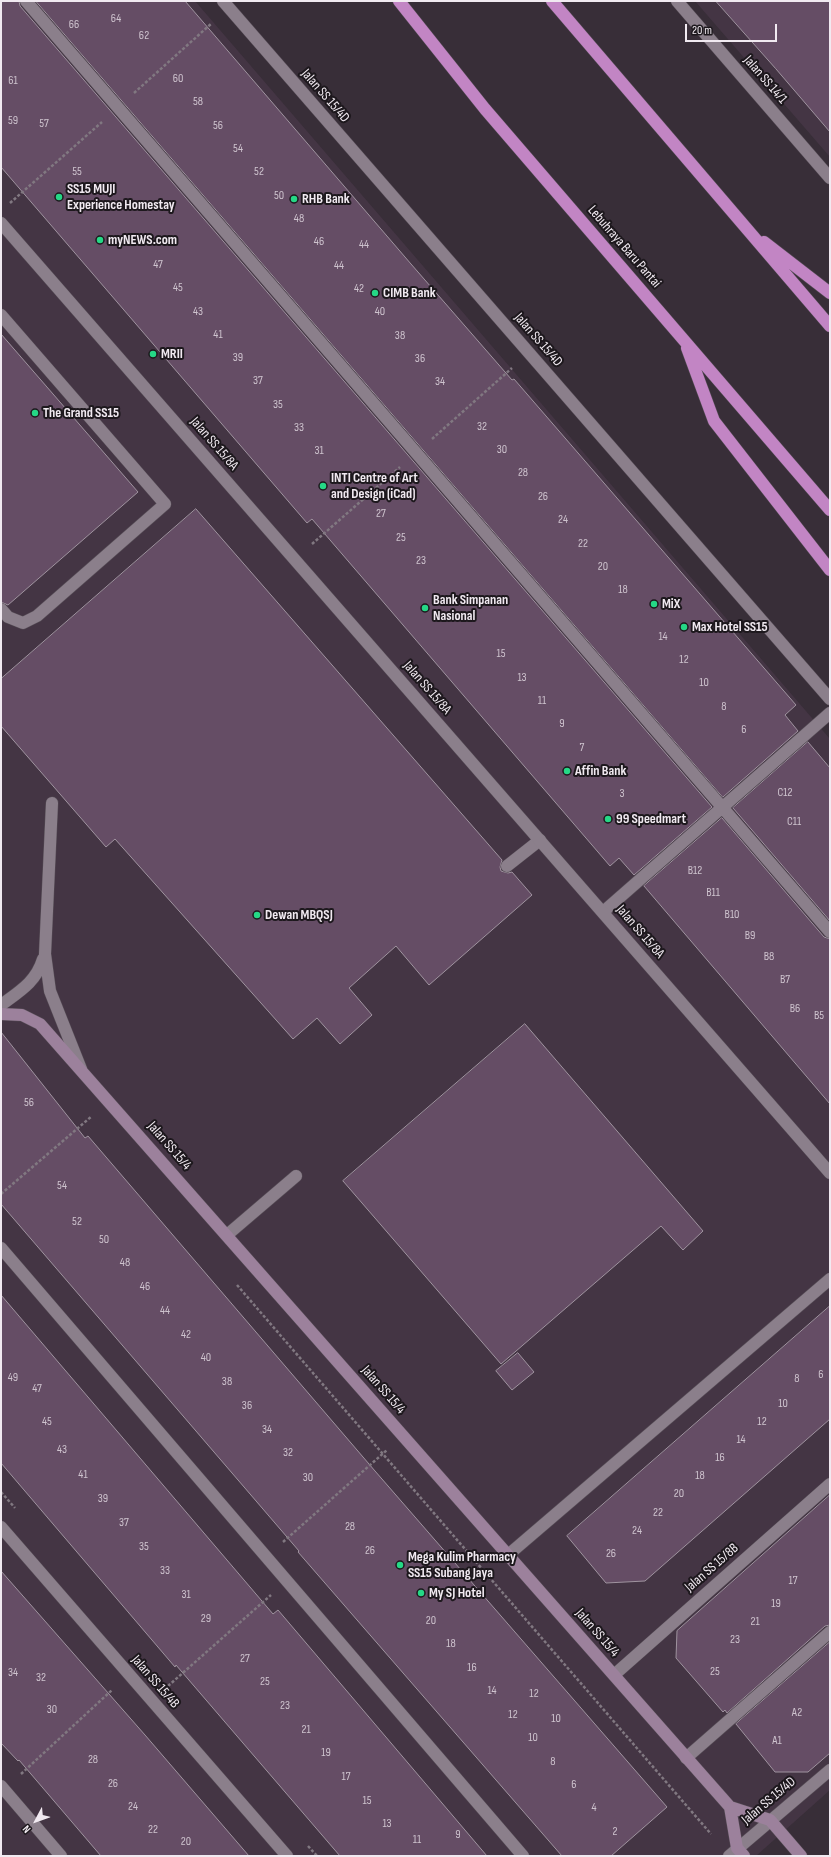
<!DOCTYPE html>
<html>
<head>
<meta charset="utf-8">
<style>
  body { margin:0 }
  #map { position:relative; width:831px; height:1857px; overflow:hidden; background:#382e38; font-family:"Sofia Sans Condensed",sans-serif }
  canvas { display:block }
  .frame { position:absolute; inset:0; border:2px solid #f1eaf1; pointer-events:none }
  .north { position:absolute; left:16px; top:1801px; width:40px; height:40px; -webkit-text-stroke:3px #1d181d; paint-order:stroke; rotate:229deg; font-size:11px; font-weight:700; line-height:16px; text-align:center; color:#f1eaf1 }
  .north::after { content:''; display:block; margin:auto; width:14px; height:18px; background:#f1eaf1; clip-path:polygon(50% 0,100% 100%,50% 72%,0 100%) }
  .scale { position:absolute; left:685px; top:24px; width:92px; height:18px; box-sizing:border-box; border:2px solid #f1eaf1; border-top:0; padding-left:5px; font-size:12px; line-height:14px; white-space:nowrap; color:#f1eaf1; -webkit-text-stroke:3px #1d181d; paint-order:stroke }
</style>
</head>
<body>
<div id="map">
<canvas width="831" height="1857"></canvas>
<div class="frame"></div>
<div class="north">N</div>
<div class="scale">20 m</div>
</div>
<script>
const context = document.querySelector('canvas').getContext('2d');
context.lineJoin = 'round';
function fill(path, color) { context.fillStyle = color; context.fill(path, 'evenodd'); }
function stroke(path, color, width, dash) { context.strokeStyle = color; context.lineWidth = width; context.lineCap = dash ? 'butt' : 'round'; context.setLineDash(dash || []); context.stroke(path); }
function label(font, color, halo, rows, align = 'center') {
  context.font = font + ' "Sofia Sans Condensed",sans-serif'; context.lineWidth = 4; context.setLineDash([]); context.textBaseline = 'middle'; context.strokeStyle = halo; context.fillStyle = color; for (const [text, x, y, turn = 0] of rows) {
    context.save(); context.translate(x, y); context.rotate((+turn || 0) * Math.PI / 180); context.textAlign = isNaN(turn) ? turn : align; if (halo) context.strokeText(text, 0, 0); context.fillText(text, 0, 0); context.restore();
  }
}
fill(new Path2D(`
  M1 1H195L830 739V1790L756 1856H1Z
  M695 1H830V157Z`), '#443544');
const building = new Path2D(`
  M1 1H19L20 6 712 807 634 875 619 858 610 866 312 519 307 523 1 167Z
  M36 1H185L411 264 512 380 514 379 796 705 785 715 798 731 723 797Z
  M716 1H830V132L776 69Z
  M1 334 138 492 8 605 1 602Z
  M196 509 502 860 500 867 501 871 508 873 512 872 532 895 429 985 396 946 349 988 372 1015 340 1044 317 1018 293 1039 115 839 106 847 1 726V679Z
  M808 742 830 768V921L733 808Z
  M722 818 824 937 830 939V1104L644 886Z
  M525 1024 703 1231 683 1250 661 1226 501 1364 343 1181Z
  M1 1032 85 1138 88 1136 375 1471 667 1807 611 1856H562L298 1552 299 1551 1 1204Z
  M1 1295 273 1614 278 1610 487 1856H340L176 1665 175 1667 1 1463Z
  M830 1306V1419L645 1581 606 1583 567 1536Z
  M518 1353 534 1372 512 1390 496 1371Z
  M830 1495V1625L825 1626 727 1713 725 1710 723 1712 676 1658 677 1631Z
  M1 1571 145 1735 249 1856H101L19 1760 18 1761 1 1743Z
  M830 1642V1753L808 1772H775L736 1724Z`);
fill(building, '#654d65');
stroke(building, '#9f939f', 1);
const lane = new Path2D(`
  M26 1 830 932
  M1 315 165 504 37 616 23 623 8 617 1 609
  M52 803 45 954 50 991 81 1069
  M507 866 540 840
  M603 912 830 713
  M1 1005C20 991 36 982 43 959
  M227 1235 296 1176
  M1 1248 523 1856
  M508 1555 830 1279
  M686 1758 830 1632
  M1 1786 61 1856`);
const street = new Path2D(`
  M223 1 830 699
  M677 1 830 178
  M1 223 830 1173
  M1 1527 287 1856
  M614 1675 830 1484
  M729 1856 830 1770`);
const secondary = new Path2D(`
  M1 1014 22 1015 40 1024 730 1807 770 1820 801 1856
  M730 1807 737 1848 744 1856`);
const highway = new Path2D(`
  M399 1 485 109 830 510
  M552 1 830 326
  M764 242 830 293
  M687 348 714 421 830 570`);
stroke(lane, '#564d56', 13);
stroke(street, '#564d56', 13);
stroke(secondary, '#564d56', 13);
stroke(highway, '#564d56', 13);
stroke(new Path2D(`
  M134 93 212 23
  M10 203 102 122
  M432 439 512 368
  M312 544 400 467
  M1 1194 92 1116
  M237 1285 711 1834
  M1 1492 15 1508
  M283 1542 387 1450
  M168 1686 271 1595
  M21 1774 112 1690
  M308 1846 317 1856`), '#817881', 2.5, [3, 2]);
stroke(lane, '#8b7f8b', 12);
stroke(street, '#8b7f8b', 12);
stroke(secondary, '#9c819c', 12);
stroke(highway, '#c285c4', 12);
for (const [x, y, r, color] of [
  [59,197,4,"#25d886"],
  [294,199,4,"#25d886"],
  [100,240,4,"#25d886"],
  [375,293,4,"#25d886"],
  [153,354,4,"#25d886"],
  [35,413,4,"#25d886"],
  [323,486,4,"#25d886"],
  [654,604,4,"#25d886"],
  [425,608,4,"#25d886"],
  [684,627,4,"#25d886"],
  [567,771,4,"#25d886"],
  [608,819,4,"#25d886"],
  [257,915,4,"#25d886"],
  [400,1565,4,"#25d886"],
  [421,1593,4,"#25d886"]
]) { const dot = new Path2D(); dot.arc(x, y, r, 0, 2 * Math.PI); context.fillStyle = color; context.fill(dot); stroke(dot, '#1d181d', 1.5); }
label('12px', '#cec3ce', null, [
  ["64",116,19],
  ["66",74,25],
  ["62",144,36],
  ["60",178,79],
  ["61",13,81],
  ["58",198,102],
  ["59",13,121],
  ["57",44,124],
  ["56",218,126],
  ["54",238,149],
  ["55",77,172],
  ["52",259,172],
  ["50",279,196],
  ["48",299,219],
  ["46",319,242],
  ["44",364,245],
  ["47",158,265],
  ["44",339,266],
  ["45",178,288],
  ["42",359,289],
  ["43",198,312],
  ["40",380,312],
  ["41",218,335],
  ["38",400,336],
  ["39",238,358],
  ["36",420,359],
  ["37",258,381],
  ["34",440,382],
  ["35",278,405],
  ["32",482,427],
  ["33",299,428],
  ["30",502,450],
  ["31",319,451],
  ["28",523,473],
  ["26",543,497],
  ["27",381,514],
  ["24",563,520],
  ["25",401,538],
  ["22",583,544],
  ["23",421,561],
  ["20",603,567],
  ["18",623,590],
  ["14",663,637],
  ["15",501,654],
  ["12",684,660],
  ["13",522,678],
  ["10",704,683],
  ["11",542,701],
  ["8",724,707],
  ["9",562,724],
  ["6",744,730],
  ["7",582,748],
  ["C12",785,793],
  ["3",622,794],
  ["C11",794,822],
  ["B12",695,871],
  ["B11",713,893],
  ["B10",732,915],
  ["B9",750,936],
  ["B8",769,957],
  ["B7",785,980],
  ["B6",795,1009],
  ["B5",819,1016],
  ["56",29,1103],
  ["54",62,1186],
  ["52",77,1222],
  ["50",104,1240],
  ["48",125,1263],
  ["46",145,1287],
  ["44",165,1311],
  ["42",186,1335],
  ["40",206,1358],
  ["6",821,1375],
  ["49",13,1378],
  ["8",797,1379],
  ["38",227,1382],
  ["47",37,1389],
  ["10",783,1404],
  ["36",247,1406],
  ["45",47,1422],
  ["12",762,1422],
  ["34",267,1430],
  ["14",741,1440],
  ["43",62,1450],
  ["32",288,1453],
  ["16",720,1458],
  ["41",83,1475],
  ["18",700,1476],
  ["30",308,1478],
  ["20",679,1494],
  ["39",103,1499],
  ["22",658,1513],
  ["37",124,1523],
  ["28",350,1527],
  ["24",637,1531],
  ["35",144,1547],
  ["26",370,1551],
  ["26",611,1554],
  ["33",165,1571],
  ["17",793,1581],
  ["31",186,1595],
  ["19",776,1604],
  ["29",206,1619],
  ["20",431,1621],
  ["21",755,1622],
  ["23",735,1640],
  ["18",451,1644],
  ["27",245,1659],
  ["16",472,1668],
  ["25",715,1672],
  ["34",13,1673],
  ["32",41,1678],
  ["25",265,1682],
  ["14",492,1691],
  ["12",534,1694],
  ["23",285,1706],
  ["30",52,1710],
  ["A2",797,1713],
  ["12",513,1715],
  ["10",556,1719],
  ["21",306,1730],
  ["10",533,1738],
  ["A1",777,1741],
  ["19",326,1753],
  ["28",93,1760],
  ["8",553,1762],
  ["17",346,1777],
  ["26",113,1784],
  ["6",574,1785],
  ["15",367,1801],
  ["24",133,1807],
  ["4",594,1808],
  ["13",387,1824],
  ["22",153,1830],
  ["2",615,1832],
  ["9",458,1835],
  ["11",417,1840],
  ["20",186,1842]
]);
label('14px', '#f1eaf1', '#1d181d', [
  ["Jalan SS 14/1",765,80,49],
  ["Jalan SS 15/4D",325,96,49],
  ["Lebuhraya Baru Pantai",624,247,49],
  ["Jalan SS 15/4D",538,340,49],
  ["Jalan SS 15/8A",214,444,49],
  ["Jalan SS 15/8A",427,688,49],
  ["Jalan SS 15/8A",640,932,49],
  ["Jalan SS 15/4",169,1146,49],
  ["Jalan SS 15/4",383,1390,49],
  ["Jalan SS 15/8B",712,1568,-41],
  ["Jalan SS 15/4",597,1633,49],
  ["Jalan SS 15/4B",155,1682,49],
  ["Jalan SS 15/4D",769,1801,-40]
]);
label('bold 14px', '#f1eaf1', '#1d181d', [
  ["SS15 MUJI",67,189],
  ["Experience Homestay",67,205],
  ["RHB Bank",302,199],
  ["myNEWS.com",108,240],
  ["CIMB Bank",383,293],
  ["MRII",161,354],
  ["The Grand SS15",43,413],
  ["INTI Centre of Art",331,478],
  ["and Design (iCad)",331,494],
  ["Bank Simpanan",433,600],
  ["Nasional",433,616],
  ["MiX",662,604],
  ["Max Hotel SS15",692,627],
  ["Affin Bank",575,771],
  ["99 Speedmart",616,819],
  ["Dewan MBQSJ",265,915],
  ["Mega Kulim Pharmacy",408,1557],
  ["SS15 Subang Jaya",408,1573],
  ["My SJ Hotel",429,1593]
], 'left');
</script>
</body>
</html>
